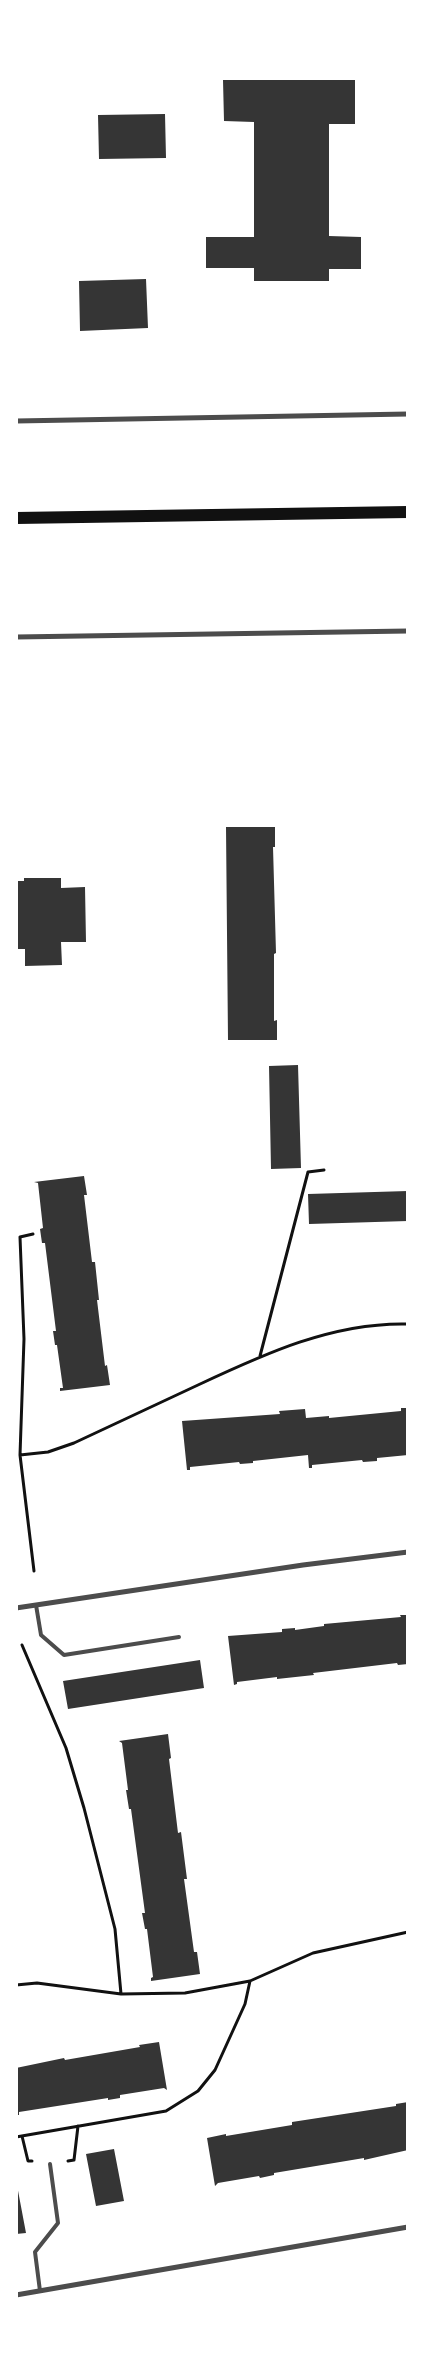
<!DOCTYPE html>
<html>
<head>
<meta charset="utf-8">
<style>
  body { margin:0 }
  #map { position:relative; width:424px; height:2359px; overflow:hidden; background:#fff; font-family:"Asap Condensed",sans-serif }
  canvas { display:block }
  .frame { position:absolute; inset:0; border:18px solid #fff; pointer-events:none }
</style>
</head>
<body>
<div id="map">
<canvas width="424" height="2359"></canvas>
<div class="frame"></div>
</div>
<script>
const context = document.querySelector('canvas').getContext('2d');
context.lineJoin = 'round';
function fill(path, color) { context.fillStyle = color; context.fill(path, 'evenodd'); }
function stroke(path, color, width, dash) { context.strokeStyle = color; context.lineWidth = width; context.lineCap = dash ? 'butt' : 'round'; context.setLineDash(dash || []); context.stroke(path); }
fill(new Path2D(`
  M223 80H355V124H329V236L361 237V269H329V281H254V268H206V237H254V122L224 121Z
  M165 114 166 158 99 159 98 115Z
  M146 279 148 328 80 331 79 281Z
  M226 827H275V847H273L276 953 274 954V1021L277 1020V1040H228Z
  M24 878H61V888L85 887 86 942H61L62 965 25 966V949H16V881H24Z
  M298 1065 301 1168 271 1169 269 1066Z
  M84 1176 87 1195H84L92 1262H95L99 1300H97L105 1366 107 1365 110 1385 60 1391V1388H63L57 1345H55L53 1331H56L45 1243H42L40 1229 43 1228 38 1183 34 1182Z
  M408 1191V1221L309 1224 308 1194Z
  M401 1408H408V1455L377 1458V1461L363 1462 362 1460 312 1465V1468H309L308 1455 253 1461V1463L240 1464 239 1462 190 1467V1470H187L182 1421 280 1414 279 1411 305 1409 306 1418 329 1416V1418L401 1411Z
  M400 1615H408V1664L398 1665 397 1663 313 1673 314 1675 277 1679V1677L237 1682V1684L234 1685 228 1636 282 1632V1629L295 1628V1630L324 1626V1624L401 1617Z
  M200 1660 204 1688 68 1709 63 1681Z
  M168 1734 171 1758 169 1759 178 1833 181 1832 187 1879H184L194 1952H197L200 1974 151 1981V1978L153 1977 147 1929H145L142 1913H145L131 1809H129L126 1790H128L122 1743 119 1741Z
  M159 2042 167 2090 164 2088 120 2095V2098L108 2100V2098L19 2112V2115H16V2068L64 2058 65 2060 140 2047 139 2045Z
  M408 2102V2150L364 2160V2158L274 2173V2175L260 2178 259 2176 218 2183 215 2186 207 2138 226 2134V2136L292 2125V2122L396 2106V2104Z
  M114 2149 124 2201 96 2206 86 2154Z
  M16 2180 26 2233 16 2234Z`), '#353535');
stroke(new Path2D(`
  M260 1356 308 1172 324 1170
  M20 1455 24 1339 20 1237 33 1234
  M34 1571 20 1455 48 1452 74 1443C115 1424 156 1405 198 1385 264 1354 333 1322 408 1324
  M250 1981 313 1953 408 1932
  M16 1985 37 1983 121 1994 115 1929 84 1808 66 1748 22 1645
  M22 2136 28 2161H32
  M16 2137 166 2111 198 2091 215 2070 245 2004 250 1981 185 1993 121 1994
  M68 2161 74 2160 78 2126`), '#111', 3);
stroke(new Path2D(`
  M36 1605 41 1635 64 1655 179 1637
  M40 2291 35 2252 58 2223 50 2164`), '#4c4c4c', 4);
stroke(new Path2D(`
  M16 421 408 414
  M16 637 408 631
  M16 1608 303 1565 408 1552
  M16 2295 408 2227`), '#4c4c4c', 5);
stroke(new Path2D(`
  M16 518 408 512`), '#111', 12);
</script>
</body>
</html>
